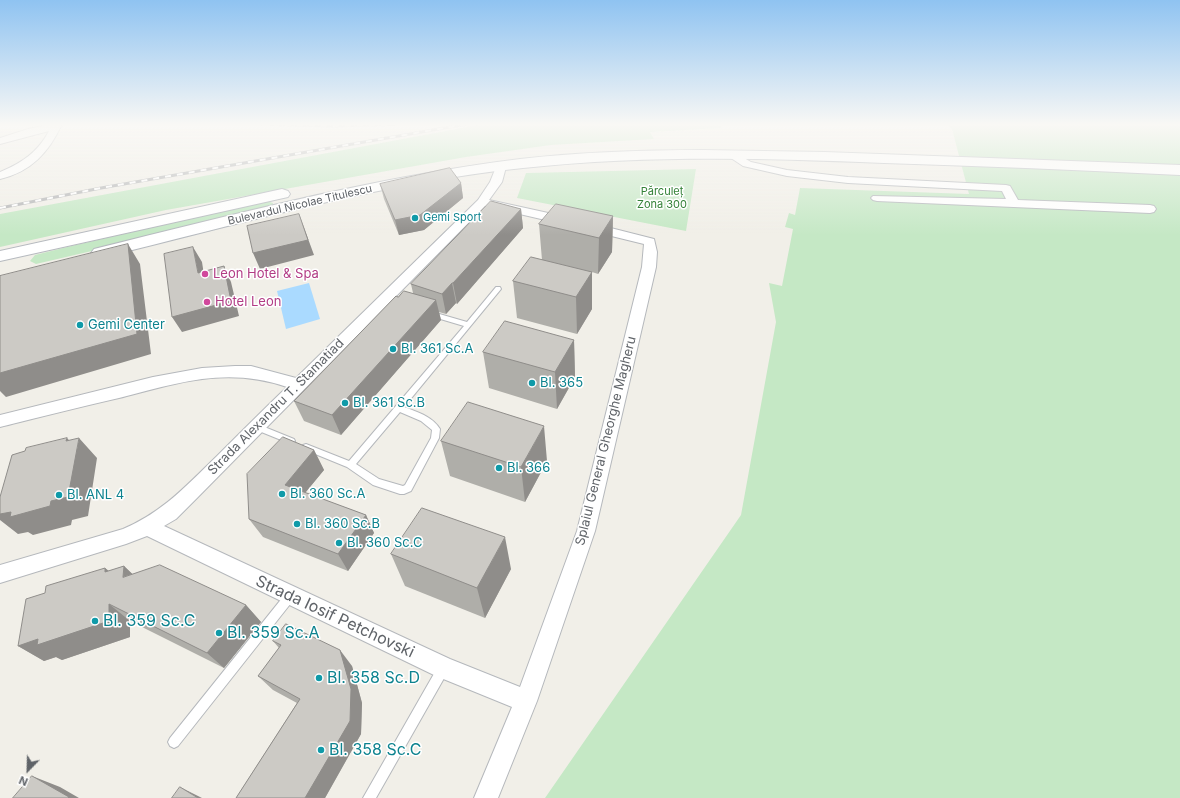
<!DOCTYPE html>
<html>
<head>
<meta charset="utf-8">
<style>
  body { margin:0 }
  #map { position:relative; width:1180px; height:798px; overflow:hidden; background:#f1efe8; font-family:Inter,sans-serif }
  canvas { display:block }
  .north { position:absolute; left:8px; top:750px; width:40px; height:40px; -webkit-text-stroke:3px #fff; paint-order:stroke; rotate:203deg; font-size:11px; font-weight:700; line-height:16px; text-align:center; color:#5f6368 }
  .north::after { content:''; display:block; margin:auto; width:14px; height:18px; background:#5f6368; clip-path:polygon(50% 0,100% 100%,50% 72%,0 100%) }
</style>
</head>
<body>
<div id="map">
<canvas width="1180" height="798"></canvas>
<div class="north">N</div>
</div>
<script>
const context = document.querySelector('canvas').getContext('2d');
context.lineJoin = 'round';
function fill(path, color) { context.fillStyle = color; context.fill(path, 'evenodd'); }
function stroke(path, color, width, dash) { context.strokeStyle = color; context.lineWidth = width; context.lineCap = dash ? 'butt' : 'round'; context.setLineDash(dash || []); context.stroke(path); }
function label(font, color, halo, rows, align = 'center') {
  context.font = font + ' Inter,sans-serif'; context.lineWidth = 3; context.setLineDash([]); context.textBaseline = 'middle'; context.strokeStyle = halo; context.fillStyle = color; for (const [text, x, y, turn = 0] of rows) {
    context.save(); context.translate(x, y); context.rotate((+turn || 0) * Math.PI / 180); context.textAlign = isNaN(turn) ? turn : align; if (halo) context.strokeText(text, 0, 0); context.fillText(text, 0, 0); context.restore();
  }
}
fill(new Path2D(`
  M483 124H722L721 128 650 132 654 139 551 145 466 157 166 210 0 247V214Z
  M947 124H1180V798H545L741 515 776 322 769 283 782 286 793 229 785 227 789 213 795 215 800 188 969 194 952 129Z
  M696 169 686 231 517 198 526 173Z
  M267 201 273 203V204L270 207 152 237 36 264 30 261 35 255 67 247Z`), '#c5e8c5');
fill(new Path2D(`
  M309 283 320 319 286 329 277 291Z`), '#aadaff');
const lane = new Path2D(`
  M496 287H500L501 289 404 407C417 412 432 416 440 429L439 438 411 491 404 494H400L373 485 347 467 303 449 302 447 303 445 306 444 349 461 464 326 427 315 425 313 427 311H429L467 322ZM400 412 421 421 432 430 431 438 405 485 403 486 379 479 356 464Z
  M257 424 294 439 295 441 294 443 291 444 254 429 253 427 254 425Z
  M291 590 295 592 296 595 295 598 178 746 174 748 170 746 168 742 170 738 287 592Z
  M443 664 447 665 448 669 447 673 376 798H363L439 665Z`);
const street = new Path2D(`
  M52 124H62C49 152 31 172 0 179V172C22 163 38 152 49 131L0 144V138L28 129Z
  M732 151 751 162 787 170 848 177 1006 185 1010 186 1018 200 1150 205 1154 206 1156 209 1154 212 1150 213 877 201 873 200 871 198 873 196 1006 199 1002 191 848 183 787 176 743 166 728 156 727 154Z
  M501 164 506 167 502 182 489 200 571 218 573 221 571 224 567 225 485 206 197 498 176 519 164 526 450 659 520 687 577 531 642 267 644 244 587 230 585 227 587 224 591 223 654 239 657 252 656 267 595 531 537 701 498 798H474L512 707 436 676 147 536 126 544 0 583V565L123 529C163 512 186 486 217 456 240 433 263 410 287 387 226 366 178 383 119 398 79 407 40 417 0 427V415L153 377 202 368 235 366H251L296 378 478 200 490 182 496 167Z`);
const secondary = new Path2D(`
  M704 150 825 152 1180 165V175C1081 170 983 166 884 163 764 158 643 155 523 168 380 183 240 224 100 258L94 257 91 253 94 249C235 214 376 177 520 159 581 152 643 150 704 150Z
  M282 189 288 191 290 194 288 197 0 261V251Z`);
stroke(lane, '#b5b8bc', 2);
stroke(street, '#b5b8bc', 2);
stroke(secondary, '#b6babf', 2);
fill(lane, '#fff');
fill(street, '#fff');
fill(secondary, '#fff');
const rail = new Path2D(`
  M261 124 332 126 403 124
  M0 208 101 188 467 124`);
stroke(rail, '#b6b7b8', 3);
stroke(rail, '#fff', 2, [6]);
fill(new Path2D(`
  M461 183 463 198 424 230 399 235 384 199 380 184Z
  M521 209 523 228 457 304 456 303 446 314 439 312 441 320 341 435 304 421 294 401 398 297 413 293 411 284Z
  M613 216 612 252 598 274 592 272V309L577 334 517 318 513 281 542 260 539 224Z
  M574 340 575 377 557 409 489 388 483 352Z
  M441 441 547 461 525 502 450 476Z
  M314 450 324 470 305 493 366 515 374 533 348 571 263 537 249 519Z
  M391 554 511 569 485 618 405 586Z
  M124 566 132 574 246 605 261 622 224 668 130 621V637L62 660 56 657 44 661 18 646 45 593 105 568 109 571Z
  M273 641 352 666 362 703 361 734 325 798H236L297 703 273 690 258 676 279 648Z`), '#afaea9');
fill(new Path2D(`
  M461 183 463 198 424 230 399 235 395 220Z
  M521 209 523 228 457 304 453 283Z
  M299 214 314 255 260 269 253 253Z
  M613 216 612 252 598 274 599 238Z
  M128 244 140 264 151 354 6 397 0 391V373Z
  M193 247 202 262 206 288 198 273Z
  M224 266 231 282 239 316 182 332 172 317Z
  M592 272V309L577 334 576 297Z
  M452 283 456 303 446 314 442 294Z
  M436 300 441 320 341 435 332 415Z
  M574 340 575 377 557 409 555 372Z
  M544 426 547 461 525 502 521 467Z
  M67 438 77 449 79 438 97 458 88 516 72 520 71 525 33 535 28 532 18 534 0 520V514L66 441Z
  M314 450 324 470 296 504 285 485Z
  M366 515 374 533 348 571 338 554Z
  M505 537 511 569 485 618 477 588Z
  M124 566 143 584 123 577Z
  M105 568 125 585 105 572Z
  M109 604 130 621V637L62 660 56 657 44 661 18 646Z
  M246 605 261 622 224 668 207 653Z
  M340 650 352 666 362 703 361 734 325 798H305Z
  M32 776 60 787 79 798H68Z
  M180 787 202 798H198Z`), '#8f8d8a');
const building = new Path2D(`
  M450 168 461 183 420 215 395 220 380 184Z
  M491 201 521 209 453 283H452L442 294 411 284Z
  M556 204 613 216 599 238 539 224Z
  M299 214 308 240 253 253 247 226Z
  M128 244 137 334 0 373V276Z
  M193 247 198 273 224 266 231 301 172 317 164 254Z
  M531 257 592 272 576 297 513 281Z
  M404 291 436 300 332 415 294 401 396 296 398 297Z
  M505 321 574 340 555 372 483 352Z
  M468 402 544 426 521 467 441 441Z
  M283 437 314 450 285 485 366 515 338 554 249 519 247 474Z
  M67 438 66 441 79 438 68 497 51 501 50 506 10 517 11 512 0 514V497L12 455 25 451 26 448Z
  M422 508 505 537 477 588 391 554Z
  M160 565 246 605 207 653 109 604V621L37 645 38 639 18 646 26 599 45 593 46 586 105 568V572L124 566 123 577Z
  M286 624 340 650 351 689 350 721 305 798H236L300 699 258 676 281 645 273 641Z
  M32 776 69 797 68 798H13Z
  M180 787 198 798H172Z`);
fill(building, '#cccac5');
stroke(building, '#8f8d8a', 1);
const sky = context.createLinearGradient(0, 0, 0, 235);
sky.addColorStop(0, '#8fc3f1');
sky.addColorStop(0.53, '#f9f8f5');
sky.addColorStop(1, '#f9f8f500');
context.fillStyle = sky;
context.fillRect(0, 0, 1180, 235);
for (const [x, y, r, color] of [
  [415,218,4,"#0f9aa8"],
  [205,274,4,"#d1479c"],
  [207,302,4,"#d1479c"],
  [80,325,4,"#0f9aa8"],
  [393,349,4,"#0f9aa8"],
  [532,383,4,"#0f9aa8"],
  [345,403,4,"#0f9aa8"],
  [499,468,4,"#0f9aa8"],
  [282,494,4,"#0f9aa8"],
  [59,495,4,"#0f9aa8"],
  [297,524,4,"#0f9aa8"],
  [339,543,4,"#0f9aa8"],
  [95,621,4,"#0f9aa8"],
  [219,633,4,"#0f9aa8"],
  [319,678,4,"#0f9aa8"],
  [321,750,4,"#0f9aa8"]
]) { const dot = new Path2D(); dot.arc(x, y, r, 0, 2 * Math.PI); context.fillStyle = color; context.fill(dot); stroke(dot, '#fff', 1.5); }
label('11px', '#348238', '#fff', [
  ["Părculeț",662,192],
  ["Zona 300",662,205]
]);
label('11px', '#5f6368', '#fff', [
  ["Bulevardul Nicolae Titulescu",300,205,-13]
]);
label('11px', '#0d838f', '#fff', [
  ["Gemi Sport",423,218]
], 'left');
label('13px', '#b23c85', '#fff', [
  ["Leon Hotel & Spa",213,274],
  ["Hotel Leon",215,302]
], 'left');
label('13px', '#0d838f', '#fff', [
  ["Gemi Center",88,325],
  ["Bl. 361 Sc.A",401,349],
  ["Bl. 365",540,383],
  ["Bl. 361 Sc.B",353,403],
  ["Bl. 366",507,468],
  ["Bl. 360 Sc.A",290,494],
  ["Bl. ANL 4",67,495],
  ["Bl. 360 Sc.B",305,524],
  ["Bl. 360 Sc.C",347,543]
], 'left');
label('13px', '#5f6368', '#fff', [
  ["Strada Alexandru T. Stamatiad",276,407,-45],
  ["Splaiul General Gheorghe Magheru",606,441,-76]
]);
label('16px', '#5f6368', '#fff', [
  ["Strada Iosif Petchovski",335,617,25]
]);
label('16px', '#0d838f', '#fff', [
  ["Bl. 359 Sc.C",103,621],
  ["Bl. 359 Sc.A",227,633],
  ["Bl. 358 Sc.D",327,678],
  ["Bl. 358 Sc.C",329,750]
], 'left');
</script>
</body>
</html>
